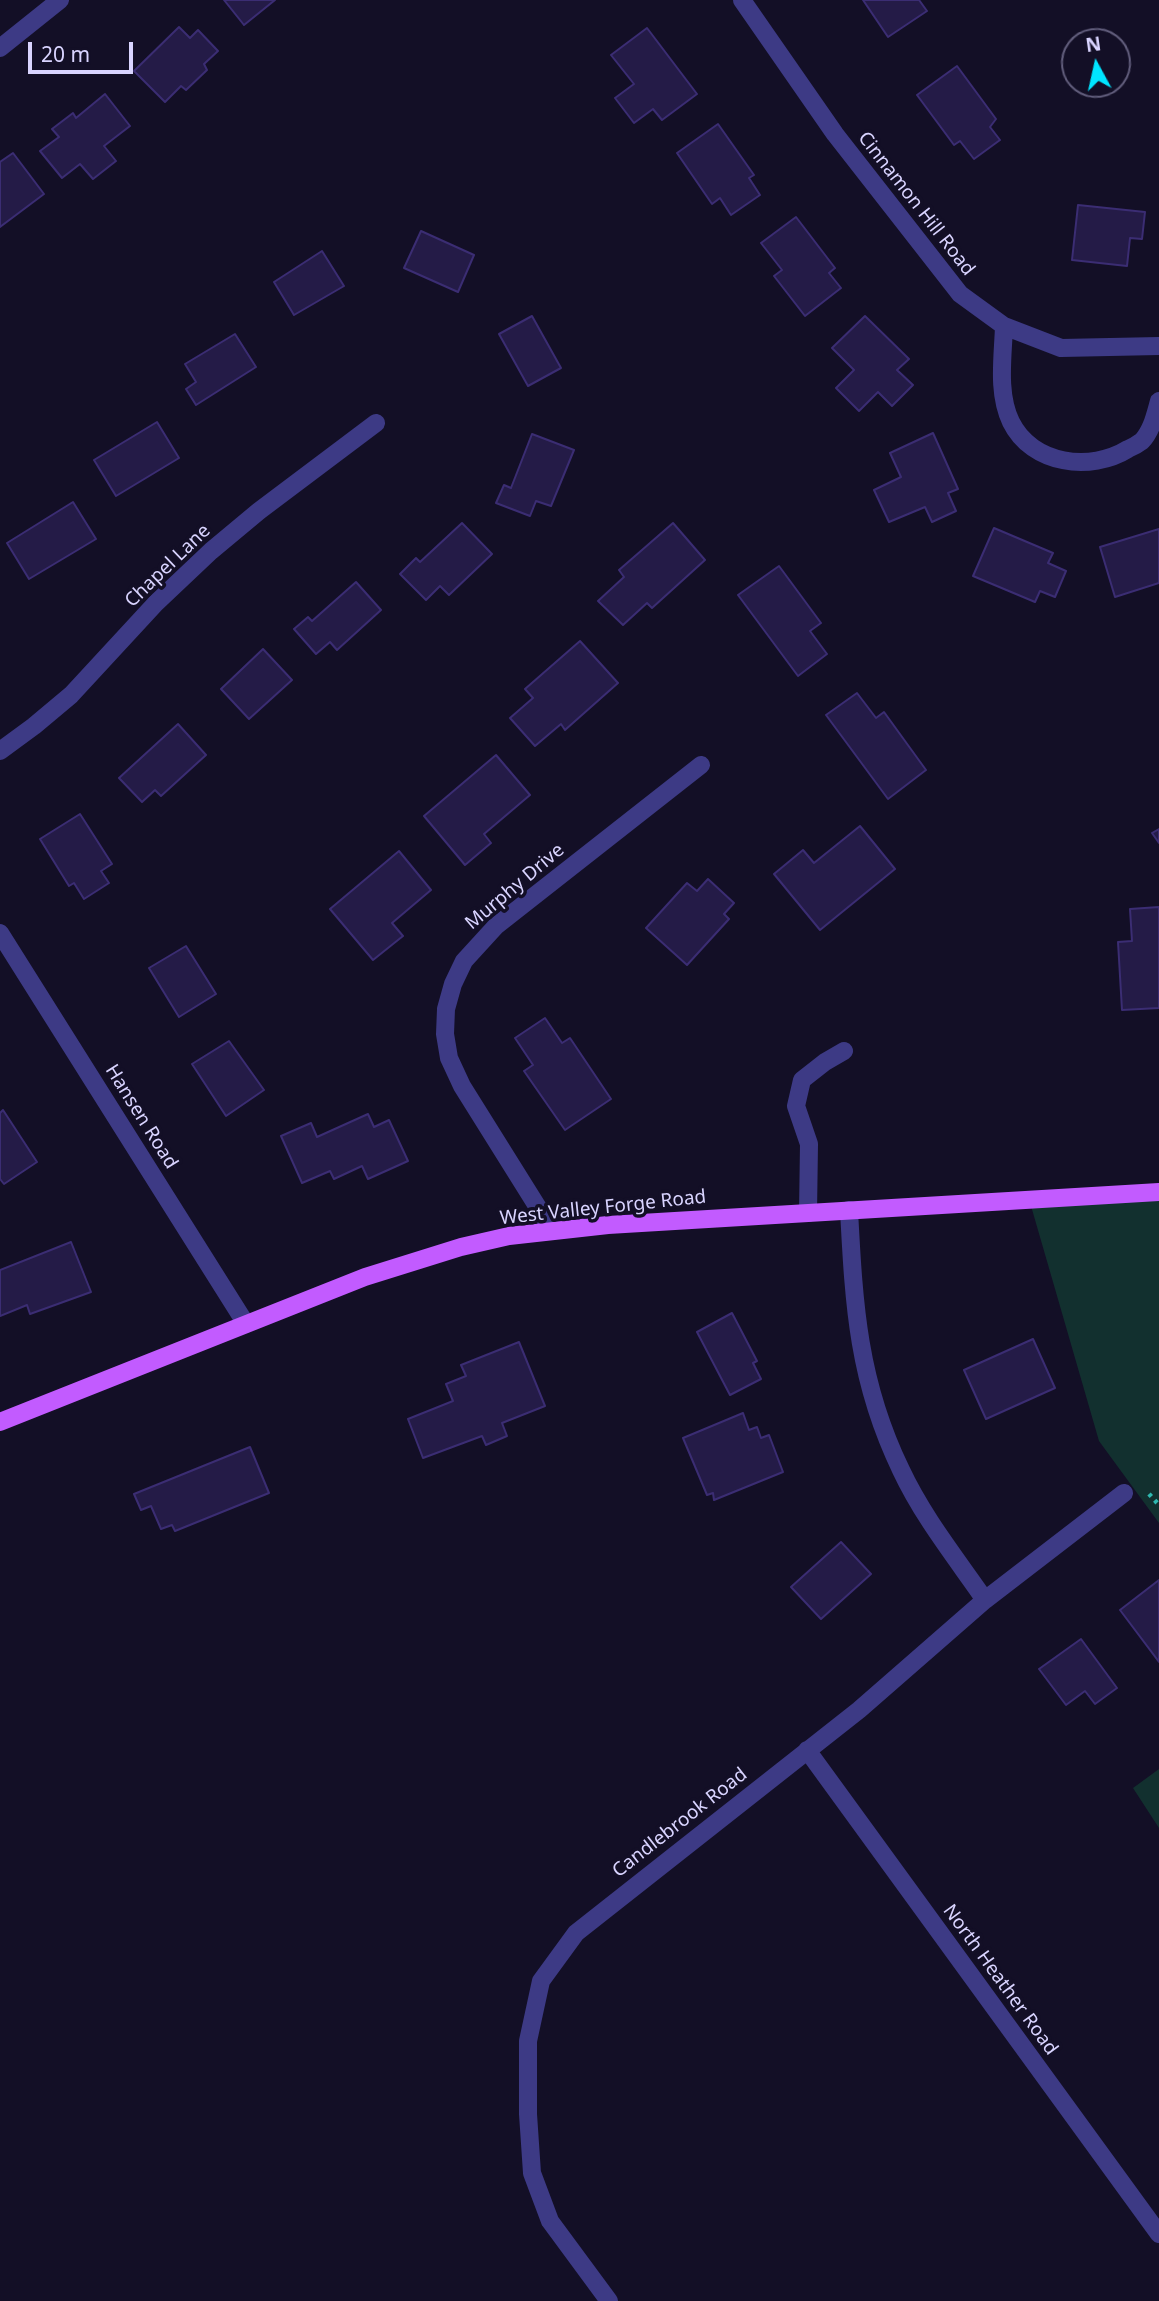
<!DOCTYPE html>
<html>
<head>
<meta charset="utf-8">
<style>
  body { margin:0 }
  #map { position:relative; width:1159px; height:2301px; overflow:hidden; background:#130f26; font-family:"Noto Sans",sans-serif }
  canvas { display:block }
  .north { position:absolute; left:1061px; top:28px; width:70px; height:70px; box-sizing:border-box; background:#130f26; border:2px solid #625e7d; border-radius:50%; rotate:352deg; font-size:19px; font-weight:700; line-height:28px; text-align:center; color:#d9d4ff }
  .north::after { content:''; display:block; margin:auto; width:24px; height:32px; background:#00e5ff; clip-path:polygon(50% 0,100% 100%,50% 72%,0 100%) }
  .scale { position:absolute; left:28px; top:42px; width:105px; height:32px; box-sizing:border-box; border:4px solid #d9d4ff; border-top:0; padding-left:9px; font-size:21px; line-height:24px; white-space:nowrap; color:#d9d4ff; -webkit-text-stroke:5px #130f26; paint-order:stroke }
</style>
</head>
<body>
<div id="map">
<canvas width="1159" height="2301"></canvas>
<div class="north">N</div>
<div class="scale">20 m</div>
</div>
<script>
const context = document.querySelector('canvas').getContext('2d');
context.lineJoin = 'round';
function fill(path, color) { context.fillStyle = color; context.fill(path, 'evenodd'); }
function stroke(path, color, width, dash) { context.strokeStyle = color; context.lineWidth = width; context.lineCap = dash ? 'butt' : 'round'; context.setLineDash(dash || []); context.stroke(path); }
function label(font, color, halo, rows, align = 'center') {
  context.font = font + ' "Noto Sans",sans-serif'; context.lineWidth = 7; context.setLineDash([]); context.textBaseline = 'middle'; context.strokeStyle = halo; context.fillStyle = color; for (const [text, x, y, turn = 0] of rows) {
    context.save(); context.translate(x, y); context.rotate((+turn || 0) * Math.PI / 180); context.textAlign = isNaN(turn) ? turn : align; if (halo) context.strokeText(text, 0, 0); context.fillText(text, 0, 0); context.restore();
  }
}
fill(new Path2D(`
  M1159 1192V1523L1099 1441 1029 1199Z
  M1159 1769V1828L1133 1788Z`), '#12302f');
const building = new Path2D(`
  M224 0H275L244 25Z
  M863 0H919L927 11 888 37Z
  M179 27 190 38 198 30 218 51 204 64 207 70 186 90 181 86 165 102 134 71Z
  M647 28 697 94 662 120 653 109 634 123 615 98 634 84 611 55Z
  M957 66 996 119 990 127 1000 140 974 159 960 141 954 145 917 95Z
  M105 94 130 126 104 146 116 161 93 179 80 164 62 178 40 151 59 137 52 129 73 113 76 118Z
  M718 124 754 175 749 178 760 195 731 215 720 198 712 204 677 153Z
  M13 153 44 194 0 227V162Z
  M1078 205 1145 212 1142 239 1130 238 1127 266 1072 260Z
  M796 217 835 268 829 273 841 288 805 316 774 276 782 270 761 243Z
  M421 231 474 255 458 292 404 268Z
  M322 251 344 286 294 315 274 282Z
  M532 316 561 368 528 386 499 334Z
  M865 316 909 359 897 370 913 385 892 406 878 392 859 411 836 388 854 370 832 348Z
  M235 334 256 367 196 405 186 389 196 382 185 364Z
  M157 422 179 458 116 496 94 460Z
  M933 433 958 489 948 493 956 511 932 522 925 507 889 522 874 490 901 477 890 453Z
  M532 434 574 450 551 506 536 501 530 516 496 503 504 485 511 488Z
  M73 502 96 539 29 579 7 543Z
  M462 523 492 554 449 595 440 586 426 600 400 574 416 558 420 562Z
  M673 523 705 560 652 608 647 603 623 625 598 601 624 577 619 570Z
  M994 528 1053 553 1048 563 1066 571 1055 597 1040 591 1035 602 973 576Z
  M1159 529V583L1115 597 1100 547Z
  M779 566 821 623 810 631 827 654 798 676 738 595Z
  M356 582 381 610 337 650 330 642 316 654 294 629 308 617 312 621Z
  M580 641 618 683 565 730 561 724 535 746 510 718 533 698 525 689Z
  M263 649 292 680 249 719 221 689Z
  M857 693 876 718 884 712 926 770 888 799 826 715Z
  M178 724 206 755 161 796 155 790 142 802 119 778Z
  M496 755 530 795 484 834 491 843 465 865 424 816Z
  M80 814 112 864 101 871 109 883 84 899 74 883 69 886 40 839Z
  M860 826 895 869 820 930 774 874 803 850 814 863Z
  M1159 829V843L1152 833Z
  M399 851 431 890 392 923 403 936 373 960 330 909Z
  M708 879 734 903 724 914 729 919 687 965 646 928 687 883 697 891Z
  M1159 907V1008L1122 1010 1118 942 1132 941 1130 909Z
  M186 946 216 994 179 1017 149 968Z
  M545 1018 562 1043 570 1038 611 1099 565 1130 524 1071 533 1065 515 1038Z
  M229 1041 264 1090 226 1116 192 1064Z
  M3 1110 37 1162 4 1184 0 1179V1113Z
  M368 1114 374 1127 389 1120 408 1161 368 1179 362 1166 334 1179 330 1171 302 1183 281 1136 311 1123 317 1137Z
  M71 1242 91 1292 30 1314 27 1305 0 1316V1270Z
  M732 1313 757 1361 753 1363 761 1379 730 1395 697 1332Z
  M1033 1339 1055 1388 986 1419 964 1370Z
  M519 1342 545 1406 502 1423 507 1436 486 1445 482 1436 423 1458 408 1419 453 1401 446 1384 466 1376 461 1365Z
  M743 1413 749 1430 757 1427 761 1438 769 1435 783 1472 714 1500 713 1493 707 1495 683 1438Z
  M250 1447 269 1493 175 1531 172 1525 161 1529 151 1506 141 1510 134 1494Z
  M841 1542 871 1574 821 1619 791 1587Z
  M1159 1580V1662L1120 1610Z
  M1081 1639 1117 1688 1095 1704 1085 1691 1066 1705 1039 1669Z`);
fill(building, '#241b47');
stroke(building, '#3b2d73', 2);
stroke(new Path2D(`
  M1149 1494 1159 1505`), '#2fb8b0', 4.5, [3.5, 5]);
stroke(new Path2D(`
  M742 0 835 134 960 294 1004 326 1061 348 1159 346
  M0 48 60 0
  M1004 326C1003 357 997 393 1011 422 1032 465 1091 472 1128 449 1133 447 1138 444 1142 441 1152 430 1155 415 1159 401
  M0 751 34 726 71 695 156 603 211 551 259 511 376 423
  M0 933 246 1324
  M849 1210C854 1306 858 1381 901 1470 923 1517 956 1558 985 1600
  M808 1213 809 1144 796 1106 802 1080 825 1062 844 1051
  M552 1230 462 1086 449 1058 445 1034 446 1009 453 984 464 961 496 926 701 765
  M807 1750 1159 2234
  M609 2301 550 2221 532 2173 528 2114V2041L541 1981 576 1933 859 1710 985 1600 1124 1493`), '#3d3a85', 18);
stroke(new Path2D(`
  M0 1422 365 1277 461 1247 509 1236 608 1225 1159 1192`), '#c25bff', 18);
label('19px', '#d9d4ff', '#130f26', [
  ["Cinnamon Hill Road",916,204,52],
  ["Chapel Lane",168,566,-44],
  ["Murphy Drive",515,887,-40],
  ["Hansen Road",141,1117,58],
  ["West Valley Forge Road",603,1208,-6],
  ["Candlebrook Road",680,1823,-38],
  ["North Heather Road",1000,1980,54]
]);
</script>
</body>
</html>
